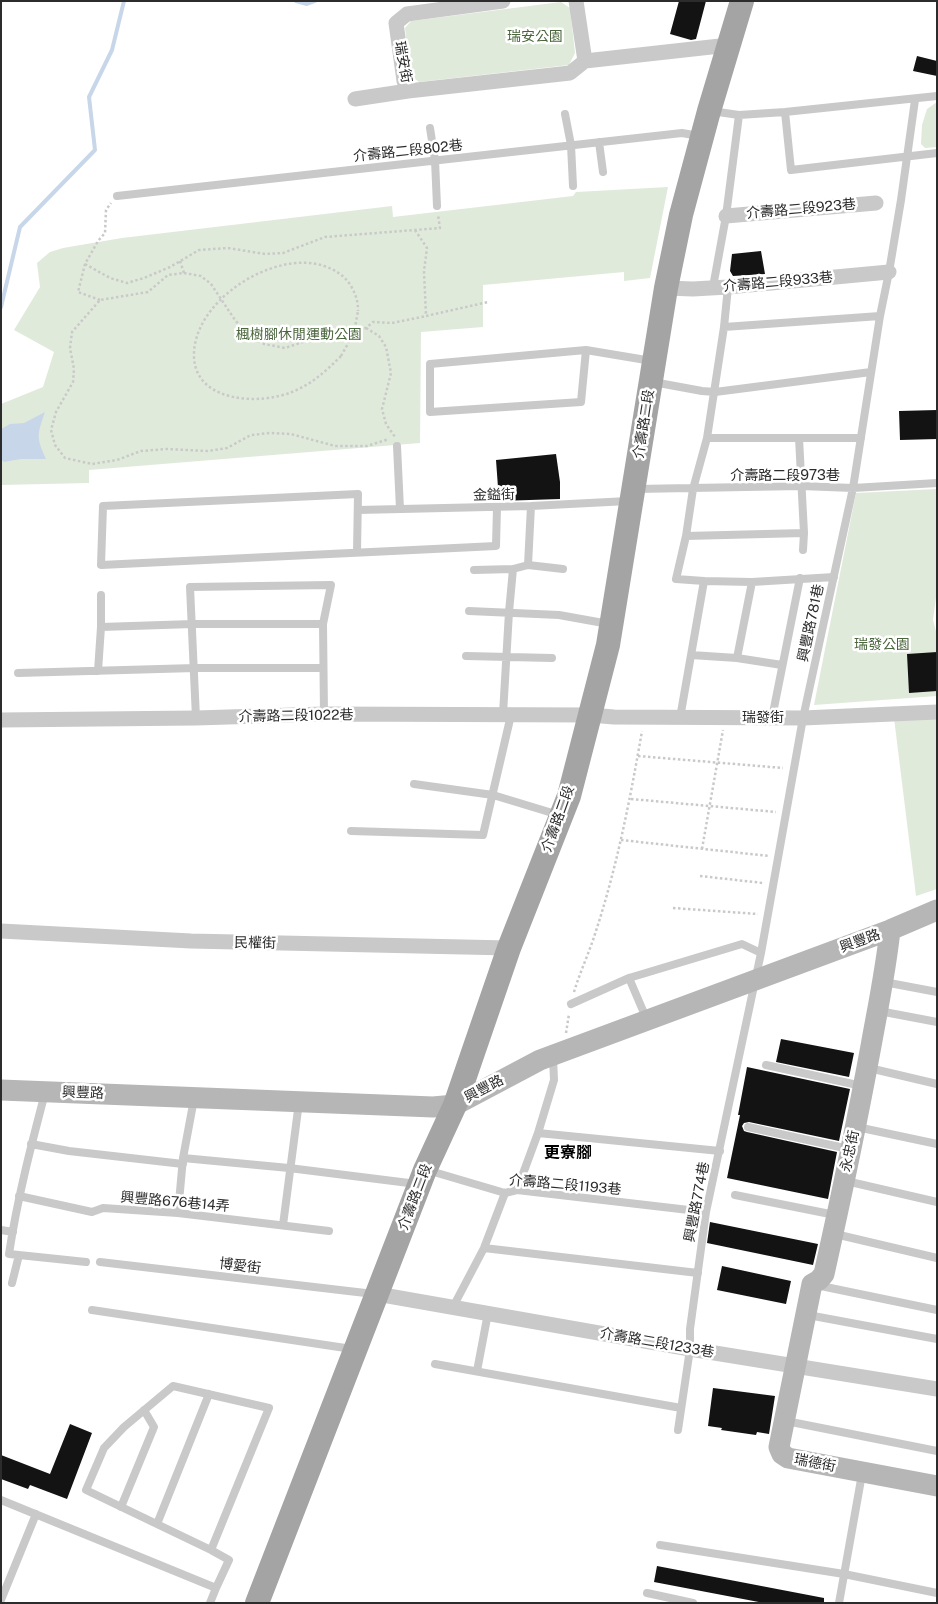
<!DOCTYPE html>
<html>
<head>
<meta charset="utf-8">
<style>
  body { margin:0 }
  #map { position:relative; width:938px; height:1604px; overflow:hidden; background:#fff; font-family:"Public Sans",sans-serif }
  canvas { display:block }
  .frame { position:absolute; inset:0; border:2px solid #2c2c2c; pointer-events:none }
</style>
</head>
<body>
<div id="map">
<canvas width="938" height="1604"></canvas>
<div class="frame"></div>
</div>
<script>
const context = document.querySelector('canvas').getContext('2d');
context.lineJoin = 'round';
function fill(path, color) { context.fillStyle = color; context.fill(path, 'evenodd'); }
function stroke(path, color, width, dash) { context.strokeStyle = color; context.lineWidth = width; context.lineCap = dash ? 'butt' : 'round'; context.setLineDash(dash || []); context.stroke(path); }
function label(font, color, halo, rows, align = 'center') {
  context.font = font + ' "Public Sans","Noto Sans TC",sans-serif'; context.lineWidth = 5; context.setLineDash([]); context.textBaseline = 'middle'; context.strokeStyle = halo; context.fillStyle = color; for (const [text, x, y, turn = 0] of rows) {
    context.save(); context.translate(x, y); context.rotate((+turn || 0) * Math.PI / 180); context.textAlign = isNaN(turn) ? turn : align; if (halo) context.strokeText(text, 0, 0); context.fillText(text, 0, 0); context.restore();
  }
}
fill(new Path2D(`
  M561 2 570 8 575 53 569 65 419 82 410 75 405 28 411 21Z
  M937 102V147L925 148 921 144 922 125 927 109Z
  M668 187 650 278 624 281V272L483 285V327L421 332 420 443 89 470V483L1 485V404L43 387 54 352 14 330 40 287 37 263 50 252 63 248 122 238 392 206 393 217 573 196 576 192Z
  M937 489V590L933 620 937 635V696L814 705 856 493Z
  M937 715V889L916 896 894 718Z`), '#e0eada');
fill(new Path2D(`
  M45 412C37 435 36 437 46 459H21L4 462 1 459V429L10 424 24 423Z`), '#c7d7e9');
stroke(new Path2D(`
  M296 1 307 4 315 1
  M1 307 20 227 95 150 89 97 112 50 124 1`), '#c7d7e9', 4);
fill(new Path2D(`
  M679 1H706L696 39 691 40 670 34Z
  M917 56 937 61V76L913 71Z
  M761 251 765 274 733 276 730 271 732 254Z
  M937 410V439L900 440 899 411Z
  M556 454 560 482V499L499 501 496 460Z
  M937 652V691L909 693 907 654Z
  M781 1039 854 1053 849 1077 776 1062Z
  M747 1067 850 1089 839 1141 749 1122 744 1123 742 1126 744 1131 747 1132 837 1152 828 1199 727 1178 740 1115H738Z
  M710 1222 818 1244 813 1265 707 1243Z
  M722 1266 791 1281 786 1304 717 1290Z
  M713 1388 775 1396 769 1434 757 1432 756 1435 721 1430 722 1428 708 1426Z
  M70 1424 92 1433 67 1499 30 1485 28 1489 1 1479V1455L50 1474Z
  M657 1566 824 1598V1603H764L654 1582Z`), '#131313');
stroke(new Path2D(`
  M415 230 427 248 424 271 426 316 488 302
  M180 261 184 273 168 275 148 292 100 300 72 332 70 348 74 369 73 382 56 412 51 430 55 445 65 458 92 464 117 460 141 451 167 449 208 451 227 448 251 435 270 433 291 434 335 446H367L389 439
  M85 264 110 278 127 283 144 278 170 267 199 250 228 248 265 254 283 253 325 237 440 228 438 215
  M184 273 201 276 211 284 235 320 248 335 264 344 285 348 327 334 366 328 373 322 392 323 426 316
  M100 300 78 292 85 264 98 241 105 233 106 210 111 203
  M366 328 379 336 386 347 391 373 382 409 386 424 395 437
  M341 356C326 371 312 384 292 392 260 405 196 403 194 357 192 301 274 249 324 266 336 270 345 276 351 286 356 295 358 301 358 311
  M638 756 783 768
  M631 799 776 812
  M621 840 769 856
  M702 849 723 730
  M700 876 763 883
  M673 908 758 914
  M574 992C580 972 589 953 595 934 617 867 630 800 642 731
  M566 1033 569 1014`), '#c9c9c9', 2.5, [2.5, 2.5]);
stroke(new Path2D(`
  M711 111 739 115 785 112 937 96
  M785 112 791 170 937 153
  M565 114 571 145 573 186
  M430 128 435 160 437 206
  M599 142 603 172
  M117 196 682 133 699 136
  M713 287 726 216 739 115
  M728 287 724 327 707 438 693 489 686 536 676 579 704 581 752 582 834 577
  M724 327 880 316
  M586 350 581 402 430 412V364L586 350 652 361
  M653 382 702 391 715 392 871 372
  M707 438H861
  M799 438 804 533 803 550
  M397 446 400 509
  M636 489 801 486 853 488 937 483
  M358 510 531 506 628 501
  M686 536 804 533
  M357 552 358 494 103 506 101 565 496 546 497 507
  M528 565 531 506
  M474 570 513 569 528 565 563 569
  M469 611 559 615 609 624
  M101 627 193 624H323
  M691 655 737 658 782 665
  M466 656 552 658
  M737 658 752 582
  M98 671 101 627V595
  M18 673 195 668H323
  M503 714 509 612 513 569
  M196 718 190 587 331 585 323 624 324 714
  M680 718 704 581
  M772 718 800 578
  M414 784 493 795 559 815
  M351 831 483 835 511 715
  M629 978 647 1020
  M884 982 937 992
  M571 1004 629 978 742 944 761 953
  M879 1011 937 1022
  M766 1065 862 1086
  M869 1068 937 1084
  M748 1127 849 1149
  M857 1127 937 1144
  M538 1133 720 1151
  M31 1144 69 1151 183 1164
  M183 1158 289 1168 417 1184
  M427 1170 505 1193 517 1190 706 1212
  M846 1181 937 1202
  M517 1190 538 1133 554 1080 553 1058
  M735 1195 835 1215
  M19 1196 92 1212 103 1208 178 1213 329 1231
  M178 1213 183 1158 194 1099
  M283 1225 299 1102
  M1 1230 13 1232
  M835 1234 937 1258
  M484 1248 698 1273
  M19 1255 86 1262
  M100 1262 374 1294
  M12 1283 19 1255 9 1254C17 1200 31 1146 45 1093
  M816 1285 937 1310
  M453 1307 484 1248 505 1193
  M92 1310 352 1349
  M808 1315 937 1339
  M435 1364 681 1408
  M477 1371 488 1313
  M786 1421 937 1451
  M678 1430 690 1349V1329L706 1212 761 953 803 718 853 488 880 316 889 272 901 200 915 100
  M1 1500 216 1588 210 1603
  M121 1507 154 1427 144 1410
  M157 1524 209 1394
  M660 1545 844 1574 937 1593
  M211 1550 86 1490 104 1448 124 1427 173 1386 269 1408 211 1550 229 1560 216 1588
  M647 1593 693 1603
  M1 1600 36 1514
  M839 1603 862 1474`), '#c9c9c9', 8);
stroke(new Path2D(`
  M503 1 407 14 396 23 404 81 408 91 570 73 585 61 729 45
  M576 1 585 61
  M355 99 408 91
  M726 216 876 203
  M666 288 693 289 728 287 889 272
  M1 720 196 718 324 714 590 715 614 717 803 718 937 712
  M1 931 191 941 509 948
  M377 1294 690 1349 937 1389`), '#c9c9c9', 15);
stroke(new Path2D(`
  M890 930C886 969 878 1007 871 1046 857 1122 841 1198 824 1274L819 1280 812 1284 779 1447 782 1454 788 1458 937 1486
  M1 1090 433 1107 455 1105 540 1060 890 930 937 910`), '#b6b6b6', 21);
stroke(new Path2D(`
  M257 1603 425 1170 455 1105 509 948 569 796 608 645 666 288 681 215 709 111 742 1`), '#a4a4a4', 24);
stroke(new Path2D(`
  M341 356 354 333 358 311`), '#c9c9c9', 2.5, [2.5, 2.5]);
label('14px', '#4a663c', '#fff', [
  ["瑞安公園",535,37],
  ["楓樹腳休閒運動公園",299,335],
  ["瑞發公園",882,645]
]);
label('14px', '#2c2c2c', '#fff', [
  ["瑞安街",403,62,80],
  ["介壽路二段802巷",408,151,-6],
  ["介壽路二段923巷",801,209,-5],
  ["介壽路二段933巷",778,282,-5],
  ["介壽路二段",644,424,-81],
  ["介壽路二段973巷",785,476],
  ["金鎰街",494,495,-1],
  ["興豐路781巷",811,623,-78],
  ["介壽路二段1022巷",296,716,-1],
  ["瑞發街",763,718],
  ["介壽路二段",558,819,-70],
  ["興豐路",860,941,-20],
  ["民權街",255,943,1],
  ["興豐路",484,1089,-28],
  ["興豐路",83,1093,2],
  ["永忠街",850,1151,-78],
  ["介壽路二段1193巷",565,1185,5],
  ["介壽路二段",415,1197,-69],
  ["興豐路676巷14弄",175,1202,5],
  ["興豐路774巷",697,1202,-79],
  ["博愛街",240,1266,7],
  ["介壽路二段1233巷",657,1343,10],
  ["瑞德街",815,1463,11]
]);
label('bold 16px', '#000', '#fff', [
  ["更寮腳",568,1153]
]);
</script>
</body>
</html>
